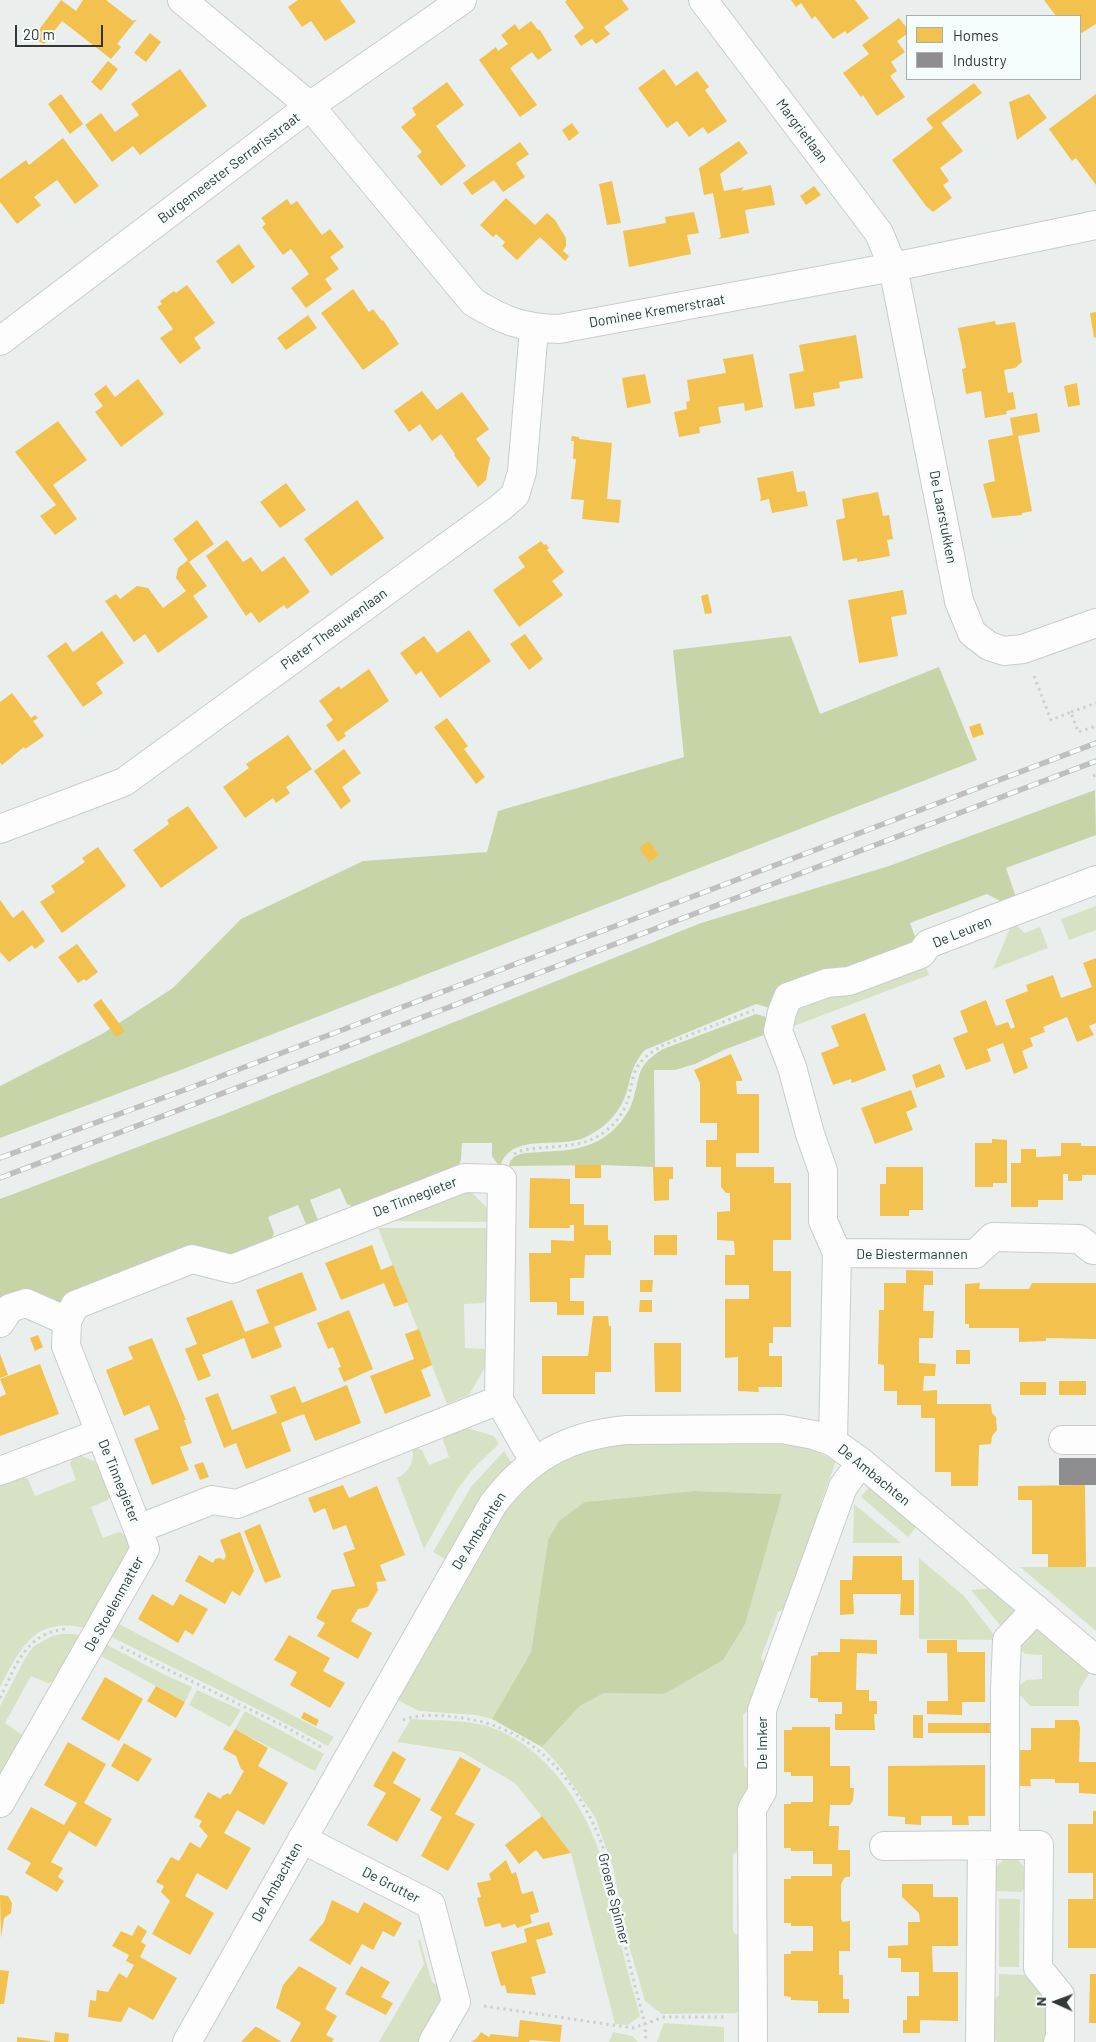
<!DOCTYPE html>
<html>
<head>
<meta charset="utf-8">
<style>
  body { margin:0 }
  #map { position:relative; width:1096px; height:2042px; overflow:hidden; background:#eaefee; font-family:Barlow,sans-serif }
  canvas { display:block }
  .legend { position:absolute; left:906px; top:15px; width:175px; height:65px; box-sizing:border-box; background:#f5fefd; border:1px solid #a8aeae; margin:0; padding:6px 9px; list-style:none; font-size:15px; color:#343737 }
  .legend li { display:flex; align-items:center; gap:10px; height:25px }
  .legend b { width:25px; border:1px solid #a8aeae }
  .north { position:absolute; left:1031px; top:1977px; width:50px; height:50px; -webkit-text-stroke:4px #f5fefd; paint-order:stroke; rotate:272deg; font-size:14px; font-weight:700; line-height:20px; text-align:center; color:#343737 }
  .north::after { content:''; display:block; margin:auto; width:18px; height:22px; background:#343737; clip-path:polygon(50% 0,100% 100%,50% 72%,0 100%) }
  .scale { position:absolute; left:15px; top:25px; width:88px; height:22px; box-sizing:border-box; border:2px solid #343737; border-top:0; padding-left:6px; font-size:15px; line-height:18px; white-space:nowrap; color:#343737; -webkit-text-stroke:4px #f5fefd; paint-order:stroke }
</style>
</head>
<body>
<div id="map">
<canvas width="1096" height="2042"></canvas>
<ul class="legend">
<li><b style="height:14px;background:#f2c14e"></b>Homes</li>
<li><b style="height:14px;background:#8d8d92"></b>Industry</li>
</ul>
<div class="north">N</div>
<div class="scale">20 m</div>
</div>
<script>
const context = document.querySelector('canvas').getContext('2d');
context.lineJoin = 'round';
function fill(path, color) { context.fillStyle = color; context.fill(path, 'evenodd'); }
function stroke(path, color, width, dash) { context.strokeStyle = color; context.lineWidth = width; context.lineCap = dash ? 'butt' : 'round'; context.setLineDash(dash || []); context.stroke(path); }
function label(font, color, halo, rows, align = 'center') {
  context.font = font + ' Barlow,sans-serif'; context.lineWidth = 5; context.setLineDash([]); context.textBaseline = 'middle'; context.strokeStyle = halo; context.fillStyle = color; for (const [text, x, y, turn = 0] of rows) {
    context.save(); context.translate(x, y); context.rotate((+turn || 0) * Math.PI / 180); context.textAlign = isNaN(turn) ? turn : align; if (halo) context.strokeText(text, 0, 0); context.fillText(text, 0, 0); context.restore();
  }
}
fill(new Path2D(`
  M1096 906V930L1069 940 1061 919Z
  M1016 925 1025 933 1040 927 1048 948 993 969 1010 928Z
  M924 961 929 975 786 1029 795 1009Z
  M465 1186 492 1213 491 1222 377 1221Z
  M378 1228H492L491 1295 483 1303 464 1304 465 1348 484 1349 492 1355 469 1395 447 1404Z
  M460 1426 494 1436 499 1444 473 1469 457 1490 424 1549 397 1478C410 1471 415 1461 412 1446L422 1450 429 1465 449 1457 443 1440 447 1430Z
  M626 1443 796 1444 810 1448 836 1461 820 1505 819 1527 791 1607 778 1612 761 1658 767 1671 755 1705 743 1715 744 1766 753 1775 743 1845 733 1855V1931L743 1942V2007L736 2013 662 2014 645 2001 628 1942 613 1867 595 1817 561 1768 542 1747 580 1706 604 1693 664 1694 782 1494 694 1491 585 1502 548 1540 531 1652 492 1719 476 1715 419 1711 396 1699 502 1514C536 1471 570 1451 626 1443Z
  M504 1451 512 1463 484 1493 445 1559 433 1552 471 1487Z
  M74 1453 103 1465 113 1490 108 1500 91 1507 103 1538 119 1532 132 1538 135 1546 89 1629C35 1615 22 1646 0 1687V1481L16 1475 28 1479 35 1496 76 1480 70 1464Z
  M869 1487 916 1527 908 1537 861 1497Z
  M854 1504 901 1543H853Z
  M919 1558 964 1596 998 1640 919 1639Z
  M1020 1567H1096V1631Z
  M990 1588 1017 1611 1004 1630 971 1590Z
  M119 1624 334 1737 328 1746C257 1707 184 1674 112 1637Z
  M1036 1627 1090 1672 1079 1690V1706H1030L1017 1692V1688L1026 1680 1042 1679V1655L1025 1654 1017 1646Z
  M62 1634H74L84 1637 60 1680 48 1683 31 1676 5 1723 21 1734 24 1743 0 1786V1706L27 1655 34 1646 52 1636Z
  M107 1645 165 1675 192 1687 185 1702 101 1656Z
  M197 1690 241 1710 230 1727 189 1705Z
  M245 1711 324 1754 315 1771 235 1729Z
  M411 1719C435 1721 463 1719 487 1726 547 1745 587 1808 604 1866 611 1890 614 1915 620 1940 626 1965 633 1991 640 2016L628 2025 615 2024 571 1853 515 1783 462 1752 397 1742Z
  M1016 1858 1030 1873V1883L1021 1892 997 1891 989 1885V1873L1004 1859Z
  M999 1899H1020L1019 1967H999Z
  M418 1940H420L432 1982 443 1990 446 1998 422 2042H379L424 1964Z
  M999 1974 1025 1975 1051 2000V2034L1043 2042H997L989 2034V2004L999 1995Z
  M664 2023 724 2027V2042H657Z
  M613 2032 632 2036 638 2042H609Z`), '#d7e2c4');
fill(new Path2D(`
  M791 636 820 714 939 667 977 760 178 1071 0 1138V1086L102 1034 173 988 241 919 363 861 487 852 498 811 684 757 673 650Z
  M1095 790 1096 835 1006 868 1016 897 1002 902 987 894 910 923 919 948 845 975 829 968 780 986 770 1008 756 1004 645 1050C633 1063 631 1075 627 1091 620 1113 607 1126 588 1136 561 1151 511 1130 500 1167L492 1156V1143H462L461 1160 456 1171 359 1209 347 1204 340 1188 310 1200 318 1220 313 1228 306 1224 298 1205 268 1217 274 1233 269 1245 230 1260 199 1247 55 1304 0 1301V1199L225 1114 701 923 889 866Z
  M756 1014 766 1017 772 1032 726 1049 695 1064 675 1070H654L655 1167 601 1165 509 1166C510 1161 512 1157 518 1155 525 1152 533 1153 540 1152 561 1151 581 1150 600 1140 615 1131 628 1116 633 1100 641 1073 636 1066 663 1049Z
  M694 1491 782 1494 745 1624 723 1660 664 1694 604 1693 580 1706 542 1747 492 1719 531 1652 548 1540 559 1521 585 1502Z`), '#c7d4a8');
fill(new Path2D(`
  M61 0 76 11 83 0H106L133 21 137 19 117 44 121 47 111 59 62 21 44 44 33 38Z
  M298 0H340L356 22 325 41 311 21 302 27 288 7Z
  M567 0H622L629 9 604 27 610 34 596 44 592 39 581 46 574 36 584 28 565 2Z
  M791 0H855L869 18 847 34 845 31 833 39 815 16 812 19 801 3 796 7Z
  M1044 0H1096V24L1080 34V16H1056Z
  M899 18 907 28V34L897 41 905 52 891 62 897 71 890 76 905 97 877 116 863 95 861 97 843 73 869 54 862 45Z
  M531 21 538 30H540L552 50 538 60 532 52 510 68 537 105 520 117 479 60 496 47 498 51 508 44 501 35 515 24 519 30Z
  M150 33 161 42 146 62 134 53Z
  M108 61 118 69 101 91 91 82Z
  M180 69 207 106 140 155 133 146 112 162 85 125 101 113 115 132 139 115 131 104Z
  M664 69 676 86 697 71 709 87 705 90 727 121 708 134 703 127 689 137 677 121 667 128 638 88Z
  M447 82 464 105 436 126 466 166 441 186 417 156 422 152 401 127 416 115 412 108Z
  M974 83 982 93 941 123 963 151 940 168 949 181 943 185 952 198 933 212 926 206 892 160 933 128 926 119Z
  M61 94 83 124 70 134 48 104Z
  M1029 94 1047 118 1017 140 1009 102Z
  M1096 94V185L1076 158 1072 161 1049 129Z
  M572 123 579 133 569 141 562 130Z
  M63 138 99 186 75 204 57 180 34 197 41 205 17 224 0 202V179L26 160 29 165Z
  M739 141 748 153 720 174 724 191 744 187 741 191 771 185 775 205 745 210 749 233 718 239 721 237 713 193 704 195 699 168Z
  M520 142 529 154 516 163 525 177 503 192 494 180 472 195 463 183Z
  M612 181 621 223 607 225 599 184Z
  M814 186 821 195 806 205 800 196Z
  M506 198 535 225 547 213 555 220 566 238V246L563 251 569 256 565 261 540 237 517 260 502 246 505 242 496 234 493 237 480 225Z
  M287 199 291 205 297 201 322 235 330 229 344 247 330 257 339 269 325 279 332 289 306 308 291 288 309 274 291 249 283 255 262 227 266 224 261 218Z
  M694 212 699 233 687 235 691 254 629 267 623 231 666 223 665 217Z
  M239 244 255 267 232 284 216 261Z
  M187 285 215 323 194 338 201 348 180 364 160 338 173 329 157 307 162 304 160 301 174 291 176 293Z
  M353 289 369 312 373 309 382 321 383 320 399 344 363 370 321 313Z
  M1096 312V337L1094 338 1090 313Z
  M308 315 317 328 286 350 277 338Z
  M995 321 996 325 1015 322 1022 362 1015 368 1004 370 1008 393 1013 392 1016 409 1006 411 1007 414 985 418 981 391 966 394 962 369 966 368 958 328Z
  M856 335 863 378 839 382 840 388 813 393 815 406 795 409 789 374 804 371 799 345Z
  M753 354 763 407 745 411 744 403 718 407 721 423 699 427 700 433 679 437 674 412 687 409 686 402 690 401 687 380 726 373 723 359Z
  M645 374 651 403 627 408 622 378Z
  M138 379 164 414 121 447 95 412 103 406 94 394 106 385 115 397Z
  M1077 383 1080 405 1068 407 1064 386Z
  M422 391 437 410 462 392 489 429 476 439 490 458 486 480 478 487 454 455 455 454 441 434 432 441 420 424 409 432 394 411Z
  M1037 413 1040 432 1018 436 1032 511 1022 513V515L992 518 983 484 995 481 988 440 1013 435 1010 418Z
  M58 421 87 460 53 485 77 519 55 535 40 516 56 505 15 452Z
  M572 436 579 437V439L612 443 607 499 621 500 619 523 582 519 584 500 571 499 576 459H573L574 441H571Z
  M793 471 797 492 805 491 808 506 772 513 769 499 760 501 761 498 757 478Z
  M286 483 306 510 280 528 260 502Z
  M878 492 883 516 889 515 893 539 887 540 890 556 857 562V558L843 561 836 520 845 518 842 499Z
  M357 500 384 538 331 576 304 539Z
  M197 520 214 544 189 562 207 586 193 596 208 617 158 653 145 634 134 642 105 601 116 594 120 599 137 586 148 588 163 608 186 591 176 578 178 568 188 560 173 539Z
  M227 540 243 562 251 557 262 572 284 556 310 592 287 609 284 605 259 623 251 612 246 616 206 556Z
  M541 541 544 545 546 544 549 548 547 550 564 572 552 581 563 595 519 627 493 590 525 567 518 557Z
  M903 590 907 614 891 617 898 656 859 663 848 600Z
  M708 594 712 613 705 614 701 596Z
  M469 630 491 661 440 698 421 671 416 675 400 653 424 636 437 653Z
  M102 631 124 663 96 683 103 693 83 707 47 656 66 642 73 652Z
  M525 634 543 659 529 670 510 644Z
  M369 669 389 701 344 733 346 736 338 742 326 725 333 720 319 701 339 686 341 689Z
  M12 693 31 718 35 715 38 718 33 721 44 736 25 749 24 747 2 765 0 762V702Z
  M447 718 468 746 464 749 485 777 476 784 434 727Z
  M980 723 984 734 973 738 969 727Z
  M288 735 312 769 286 787 290 793 276 803 273 798 245 818 223 787 249 768 246 764Z
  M344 749 361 773 342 787 351 801 341 809 314 771Z
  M188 806 218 848 161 888 133 850 169 824 167 820Z
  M649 841 659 855 649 862 639 848Z
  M98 847 126 886 62 933 40 902 55 892 51 886 85 862 82 858Z
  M0 900 13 918 23 910 45 941 35 949 32 945 9 962 0 952Z
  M77 944 98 972 86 981 84 979 78 983 58 957Z
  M1096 958V1023L1089 1026 1094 1035 1077 1042 1067 1017 1043 1027 1045 1032 1030 1038 1033 1046 1022 1051 1028 1068 1014 1074 1003 1043 987 1049 991 1061 966 1070 953 1038 968 1032 960 1011 986 1000 996 1026 1008 1022 1011 1029 1015 1027 1005 1000 1028 991 1026 985 1053 975 1061 998 1092 987 1083 963Z
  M101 999 125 1031 116 1037 93 1005Z
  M865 1013 886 1070 852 1083 851 1079 833 1085 821 1053 839 1046 831 1026Z
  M731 1054 742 1079V1081H736L737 1094H759V1153H736V1167H774V1183H791V1240H773V1271H791V1327H773V1343H769V1356H782V1387H758L759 1392 738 1391V1357L725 1358V1299H749V1285H725V1255H735L734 1241 717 1240V1212L730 1211V1193H726L721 1187V1167H706V1140H717V1123H700V1083L694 1070Z
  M940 1064 945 1077 916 1088 912 1075Z
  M911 1090 917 1107 906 1112 913 1130 875 1144 861 1108Z
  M992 1139 1007 1140V1183H993V1187H975V1143H992Z
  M1061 1143H1081V1146H1096V1175H1082V1181H1068V1174H1063V1200H1038V1207H1011V1163H1021V1149H1036V1157L1061 1156Z
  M575 1165H601V1178H575Z
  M653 1167H673V1179H669V1200L654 1201Z
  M886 1167H923V1210H909V1216H880V1184H886Z
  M530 1178 570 1179V1204H584V1225H608V1240L611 1241V1255H585L584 1278H570V1301H584V1315H557V1302H530L529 1253H551V1240L574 1241V1225H570V1228H529Z
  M654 1235H677V1255H654Z
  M372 1245 381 1270 393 1265 408 1302 394 1307 384 1283 341 1300 325 1263Z
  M906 1270 933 1271V1285H924L923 1311H934L933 1338H919V1363L936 1364 935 1376H924L923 1391 937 1390V1404H991L992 1413 996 1417 997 1430 992 1436 991 1444 979 1445 978 1486H951V1472H935V1418H921V1405H897V1391H884V1365L878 1364 879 1310H884V1283H906Z
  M302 1272 317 1310 274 1327 282 1347 252 1359 244 1338 202 1355 211 1376 198 1381 185 1349 197 1344 186 1318 232 1300 245 1332 269 1323 256 1290Z
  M640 1280H653L652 1292H640Z
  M980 1283 979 1289H1029L1032 1283H1096V1339L1046 1338V1341L1019 1342V1328H969V1324H965V1284Z
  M640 1300H652V1312H639Z
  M349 1310 373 1369 344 1382 338 1368 341 1367 333 1347 328 1349 317 1323Z
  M593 1316H608L609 1326H611V1372H595V1394H542V1356H588Z
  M419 1329 432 1365 421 1370 431 1396 385 1414 370 1376 414 1359 405 1334Z
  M38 1335 43 1347 35 1351 30 1338Z
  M152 1338 186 1420H184L192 1443 180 1447 189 1470 152 1485 134 1439 159 1429 149 1405 124 1416 106 1370 133 1359 128 1347Z
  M654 1343H681V1392H655Z
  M956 1350H970V1364H956Z
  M0 1354 8 1375 0 1378Z
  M40 1364 59 1414 0 1436V1397L6 1394 0 1379Z
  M1059 1381H1086V1395H1059Z
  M1020 1382H1046V1395H1020Z
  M347 1385 361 1423 315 1441 304 1414 293 1418 281 1423 291 1451 246 1469 236 1443 224 1448 205 1398 218 1393 232 1430 277 1413 270 1396 282 1391 295 1386 302 1403Z
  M203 1462 209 1477 200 1480 194 1465Z
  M343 1485 349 1498 377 1486 405 1555 380 1565 386 1581 376 1582 378 1590 368 1607 358 1609 351 1621 372 1633 358 1659 317 1636 325 1623 316 1618 332 1590 355 1586 343 1553 355 1549 346 1525 333 1530 325 1508 314 1513 308 1498Z
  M1085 1485 1086 1567H1048V1554H1032V1500H1018V1486Z
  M260 1524 281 1577 265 1583 244 1531Z
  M240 1532 254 1571 240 1596 232 1591 225 1604 185 1581 199 1555 213 1563 215 1559 220 1558 224 1560 226 1556 220 1540Z
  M853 1556H902V1580H914V1615H900L901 1594H853L854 1614 840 1615V1580H852Z
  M152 1594 173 1606 180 1594 208 1609 193 1635 185 1630 178 1643 138 1619Z
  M289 1635 330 1658 323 1671 345 1683 330 1708 290 1685 297 1672 274 1660Z
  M840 1639 877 1640V1654L857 1653 856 1690H869V1701H877V1714H874L875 1730H835V1714H842V1702H818V1698H810L811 1656 818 1655V1652H840Z
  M927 1640H957V1652H985V1702H962V1715L927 1714V1701H948L947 1653H927Z
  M105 1677 143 1699 119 1741 81 1719Z
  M156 1686 185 1702 176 1718 147 1701Z
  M304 1712 319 1720 316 1726 301 1718Z
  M913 1715H923V1738H913Z
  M1055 1720H1078L1080 1728 1079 1762H1096V1794L1079 1793V1783H1055V1779H1030L1031 1786H1018V1750H1031V1728H1055Z
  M928 1723H998V1733H928Z
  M792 1727H830V1766H850V1788H854L853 1800 850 1805H830L829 1826H839L838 1850H850V1877H845L841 1884V1919L843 1922 850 1921V1951H839V1975H843V1999H849V2013H818V2001L791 2000V1997L784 1996V1954H791V1951H813V1926H791V1923H784V1879H791V1876H832V1864H813V1851H791V1848H784V1804H791V1802H813V1776H791V1772H784V1730H792Z
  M235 1729 268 1748 258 1766 288 1783 264 1825 237 1810 231 1821 224 1833 251 1848 227 1890 197 1873 185 1896 214 1913 190 1955 152 1934 170 1901 161 1892 164 1886 156 1882 171 1857 179 1861 190 1842 200 1848 208 1836 199 1826 202 1821 194 1817 208 1792 221 1799 222 1796 228 1793 230 1795 244 1771 241 1769 236 1756 223 1749Z
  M68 1742 106 1764 84 1803 112 1819 96 1847 69 1831 51 1862 63 1868 58 1877 64 1881 57 1892 25 1873 31 1863 7 1849 31 1807 64 1825 77 1803 44 1785Z
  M124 1743 152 1759 138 1782 111 1766Z
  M393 1751 406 1759 393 1783 421 1799 397 1842 367 1825 386 1793 373 1786Z
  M460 1757 481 1769 455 1814 475 1824 448 1871 421 1856 442 1817 430 1810Z
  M985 1765V1816H968L969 1825H952V1816H921V1825L905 1824V1817L888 1816V1766Z
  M1093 1811H1096V1948H1068V1899H1093V1873H1068V1824H1093Z
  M542 1816 571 1853 543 1859 536 1850 519 1864 505 1845Z
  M506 1860 512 1874 516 1872 522 1894 533 1891 539 1912 530 1915 532 1923 517 1928 515 1924 502 1928 500 1923 485 1927 477 1898 481 1897 477 1883 491 1880 489 1874Z
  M902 1884H933V1897H958V1946H932L933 1972H958V2021L920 2020V2033H903V2020H907V1996H919V1972H901V1958H888V1946L908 1945V1922H920L919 1913 902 1897Z
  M0 1895 8 1896 12 1903 11 1913 4 1918 1 1938Z
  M332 1900 358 1913 364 1902 402 1923 394 1937 383 1931 373 1950 362 1944 350 1965 309 1940 324 1922Z
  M549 1922 553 1935 536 1940 546 1973 531 1977 536 1995 507 1993 505 1985 501 1986 491 1952 527 1942 524 1929Z
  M138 1925 147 1931 141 1942 146 1945 140 1957 177 1978 153 2020 129 2007 121 2022 88 2017 90 2000 96 2001 97 1990 108 1992 119 1973 127 1978 134 1965 126 1961 129 1955 112 1946 121 1931 132 1936Z
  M299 1966 337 1988 325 2009 337 2016 326 2035 334 2039 332 2042H290L301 2023 276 2008 283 1985Z
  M361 1966 390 1982 381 1997 393 2003 386 2015 345 1994Z
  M0 1970 9 1971 4 2004H0Z
  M1090 1974H1096V2023H1089Z
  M520 2020 562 2025 560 2042 530 2040 529 2042H471L477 2038 481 2032 489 2037 491 2034 518 2037Z
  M255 2027H257L282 2042H241Z
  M55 2032 69 2034 68 2042H54Z
  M17 2037 50 2041V2042H17Z`), '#f2c14e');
fill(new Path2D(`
  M1059 1458H1096V1485H1059Z`), '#8d8d92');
const minor = new Path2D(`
  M182 0 310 106 473 302C504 321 522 328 559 329L893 267 1096 225
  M703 0 879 233 893 267 959 601 972 633 989 646 1004 651 1023 649 1096 623
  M0 341 310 106 462 0
  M0 829 124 782 500 508 515 495 522 472 534 329
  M837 1253 975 1254 993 1237 1079 1239 1093 1250H1096
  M0 1323 10 1308 26 1303 67 1321
  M1063 1440H1096
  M833 1442 837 1253 823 1221V1171L810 1134 792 1067 778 1031 782 1012 788 997 827 983 849 981 921 954 928 944 1096 880
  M0 1471 100 1433
  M138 1529 66 1346 67 1321 75 1305 192 1259 232 1269 464 1178 502 1179 499 1400 534 1461
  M1036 1609 1007 1640 1005 1690V1845H1039L1038 1968 1060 1995V2040L1058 2042
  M0 1803 145 1549 138 1529 212 1500 237 1504 499 1400
  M302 1839 431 1905 456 2002 433 2042
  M884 1846 1001 1845
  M187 2042 493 1504C529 1457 568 1435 627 1430L782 1429 814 1435 833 1442 861 1462 1096 1660
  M753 2042 752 1809 762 1792V1710L843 1487 861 1462
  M980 2042 982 1845`);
stroke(minor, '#c9cccc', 30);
stroke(new Path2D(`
  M1034 676 1051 720 1071 712 1078 732 1096 726
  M1071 712 1096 703
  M1093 776 1096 775
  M514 1154C522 1149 531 1149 540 1148 562 1146 585 1146 603 1133 618 1122 626 1110 630 1092 632 1082 633 1072 640 1063 645 1056 654 1051 661 1046L754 1010
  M121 1647 284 1726 321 1747
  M0 1698C16 1666 25 1633 66 1629
  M403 1720C424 1712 452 1716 474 1720 547 1735 589 1798 609 1866 616 1890 619 1915 624 1940 630 1968 638 1997 645 2025L646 2042
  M484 2006 633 2028 664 2017H724`), '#cecfcf', 3, [2.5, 4]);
stroke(minor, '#fcfdfc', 28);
const rail = new Path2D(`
  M0 1158 187 1089 1096 743
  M0 1178 1096 761`);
stroke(rail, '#bebfbe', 5.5);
stroke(rail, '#f5fefd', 4, [11]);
label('14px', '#343737', '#f5fefd', [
  ["Margrietlaan",802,131,53],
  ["Burgemeester Serrarisstraat",229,168,-37],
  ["Dominee Kremerstraat",657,311,-10],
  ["De Laarstukken",943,517,79],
  ["Pieter Theeuwenlaan",334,629,-36],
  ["De Leuren",962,932,-22],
  ["De Tinnegieter",415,1197,-21],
  ["De Biestermannen",912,1254],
  ["De Ambachten",874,1475,39],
  ["De Tinnegieter",119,1481,68],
  ["De Ambachten",479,1531,-58],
  ["De Stoelenmatter",114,1604,-61],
  ["De Imker",762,1743,-90],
  ["De Ambachten",277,1882,-61],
  ["De Grutter",391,1885,27],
  ["Groene Spinner",614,1899,76]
]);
</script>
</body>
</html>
